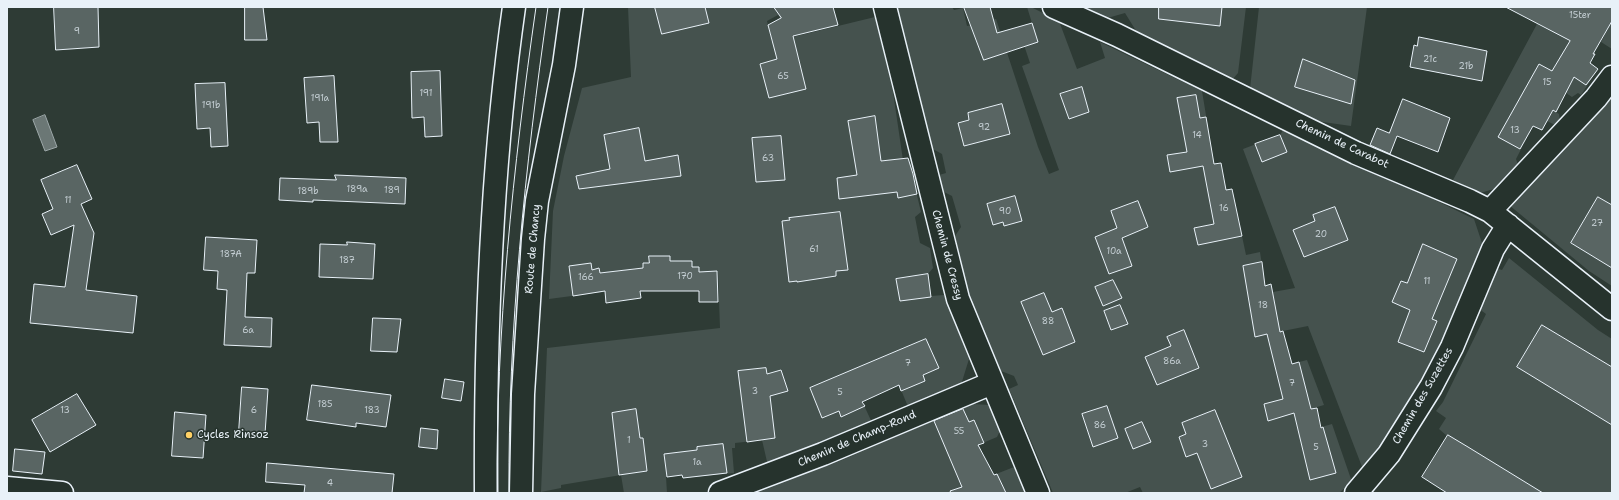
<!DOCTYPE html>
<html>
<head>
<meta charset="utf-8">
<style>
  body { margin:0 }
  #map { position:relative; width:1619px; height:500px; overflow:hidden; background:#2e3b35; font-family:"Shantell Sans",sans-serif }
  canvas { display:block }
  .frame { position:absolute; inset:0; border:8px solid #e8f1f8; pointer-events:none }
</style>
</head>
<body>
<div id="map">
<canvas width="1619" height="500"></canvas>
<div class="frame"></div>
</div>
<script>
const context = document.querySelector('canvas').getContext('2d');
context.lineJoin = 'round';
function fill(path, color) { context.fillStyle = color; context.fill(path, 'evenodd'); }
function stroke(path, color, width, dash) { context.strokeStyle = color; context.lineWidth = width; context.lineCap = dash ? 'butt' : 'round'; context.setLineDash(dash || []); context.stroke(path); }
function label(font, color, halo, rows, align = 'center') {
  context.font = font + ' "Shantell Sans",sans-serif'; context.lineWidth = 3; context.setLineDash([]); context.textBaseline = 'middle'; context.strokeStyle = halo; context.fillStyle = color; for (const [text, x, y, turn = 0] of rows) {
    context.save(); context.translate(x, y); context.rotate((+turn || 0) * Math.PI / 180); context.textAlign = isNaN(turn) ? turn : align; if (halo) context.strokeText(text, 0, 0); context.fillText(text, 0, 0); context.restore();
  }
}
fill(new Path2D(`
  M628 7H814L781 19 778 15 767 21 772 42 875 17 893 92 904 167 910 166 921 212 915 217 920 243 930 248 933 268 928 274 931 296 944 295 969 359 960 388 909 409 899 385 862 401 874 427 768 466 762 440 735 443V448H732L734 473 683 478 682 475 666 477 667 493H624L621 475 561 485V488L541 492 547 348 720 328 718 272H699V267H692V261H670V256H649V263H643L642 274H640L639 268 600 273 602 292 549 299 553 211 564 156 582 88 631 77Z
  M896 7H952L954 10 963 8 967 26 996 19 1038 147 1049 174 1059 170 1022 66 1030 63 1018 27 1032 23 1027 7H1031L1059 21 1077 69 1105 58 1100 42 1202 91 1214 164V224L1194 228 1198 244 1242 236 1246 255 1260 252 1265 285 1271 284 1273 292 1295 288 1243 149 1280 135 1285 127 1474 219 1484 249 1434 365 1403 420 1364 472 1308 326 1283 331 1291 364 1307 360 1324 405 1296 413 1300 433 1332 424 1352 482 1339 493H1143L1140 487 1125 493H1053L1009 389 1018 385 1014 376 1001 371 970 299 955 236 961 227 952 196 944 192 939 175 946 173 942 154 931 148Z
  M1076 7H1246L1238 73 1232 80 1138 34 1125 13 1104 19Z
  M1259 7H1367L1351 126 1316 121 1250 89Z
  M1612 21V49L1601 42Z
  M1537 24 1595 54 1590 63 1598 69 1581 95 1578 93 1572 97 1566 93 1556 112 1559 114 1560 121 1557 126 1547 121 1542 131 1533 126 1516 159 1519 168 1501 187 1480 193 1453 180Z
  M1612 91V205L1598 197 1571 243 1612 268V286L1589 271 1509 205Z
  M1509 258 1598 330 1612 339V367L1542 325 1517 366 1612 425V493H1543L1447 436 1439 429 1446 418 1436 411 1443 402 1486 314 1478 308 1496 268 1502 270Z
  M972 404 990 405 1001 429 997 437 978 445 991 476 1014 467 1027 493H756L842 460Z`), '#45524e');
const water = new Path2D(`
  M45 115 57 147 45 151 33 120Z`);
fill(water, '#6b7775');
stroke(water, '#9da8a9', 1);
const building = new Path2D(`
  M54 7H98L99 47 56 50Z
  M245 7H263L267 40H245Z
  M655 7H705L709 23 662 34Z
  M774 7H833L838 25 793 36 806 89 769 98 760 64 777 59 768 25 781 18Z
  M964 7H990L997 33 1032 23 1038 42 984 60Z
  M1159 7H1222L1220 26 1159 19Z
  M1506 7H1612V21L1593 54H1595L1590 63 1598 69 1586 85 1574 77 1556 112 1553 110 1542 130 1533 126 1520 149 1498 137 1539 64 1552 71 1570 41Z
  M1419 37 1487 51 1482 81 1410 67 1414 45 1417 46Z
  M1303 59 1355 80 1351 104 1295 87Z
  M440 71 442 136 425 137 424 117 412 118 411 72Z
  M334 76 338 142H320L319 122 307 123 304 78Z
  M225 83 228 146 211 147 210 128 197 129 195 84Z
  M1082 87 1089 112 1069 119 1060 94Z
  M1196 95 1200 118 1206 117 1214 164 1221 163 1226 190 1232 189 1242 236 1198 245 1194 228 1214 224 1203 166 1170 172 1167 155 1187 152 1177 98Z
  M1403 99 1450 118 1438 152 1397 136 1390 154 1370 145 1377 128 1389 133Z
  M1002 104 1010 134 964 146 958 123 969 120 968 113Z
  M875 116 881 161 908 158 913 174 917 194 898 198 897 192 839 199 837 178 857 175 848 121Z
  M639 128 645 161 678 155 681 176 579 189 576 176 610 169 604 135Z
  M1280 135 1287 152 1262 162 1255 144Z
  M781 136 785 180 756 182 752 138Z
  M77 165 92 199 81 204 94 233 86 290 137 296 133 333 30 323 34 284 65 287 74 225 51 235 42 214 53 209 41 180Z
  M335 175 406 178 405 204 313 200V202L279 200 280 178 336 180Z
  M1015 196 1022 221 1004 226 1003 222 993 225 987 204Z
  M1598 197 1612 205V268L1571 243Z
  M1138 201 1148 227 1122 238 1132 266 1109 274 1095 237 1117 228 1111 211Z
  M1335 207 1348 240 1304 257 1293 230 1315 221 1313 215Z
  M840 212 848 270 836 271V276L797 282V281L789 282 782 221 790 220 789 218Z
  M206 237 257 240 255 273H247L245 317 272 318 271 347 224 345 227 290 217 289 218 271 204 270Z
  M347 242 375 244 373 279 319 277 320 244 347 245Z
  M1423 244 1457 259 1432 319 1437 321 1424 352 1398 342 1410 310 1392 302 1401 281 1407 283Z
  M649 256H670V261H692V267H699V272L717 271 718 302H699V291H640L641 298 606 303 605 291 573 296 569 266 591 263 592 270 599 268 600 273 643 268V263H649Z
  M1262 262 1265 286 1271 284 1280 332 1283 331 1292 364 1299 362 1311 409 1317 408 1321 428 1323 427 1336 473 1310 480 1294 413 1268 421 1264 404 1283 399 1267 334 1255 337 1243 266Z
  M928 274 931 297 900 301 896 279Z
  M1113 280 1122 298 1103 306 1095 287Z
  M1044 293 1052 312 1062 308 1075 342 1043 355 1021 302Z
  M1120 305 1128 324 1111 330 1104 311Z
  M373 318 401 319 397 352 371 351Z
  M1542 325 1612 367V425L1517 367Z
  M1184 330 1199 368 1157 385 1145 357 1171 346 1167 337Z
  M926 339 939 368 923 375 925 381 901 391 899 385 862 402 865 406 841 417 839 411 822 418 810 388Z
  M766 368 767 374 781 370 788 391 770 396 775 438 747 442 738 371Z
  M445 379 464 382 461 401 442 398Z
  M312 385 391 395 386 427 356 423V427L307 420Z
  M242 387 268 389 265 434 239 432Z
  M77 394 96 425 50 452 32 420Z
  M1107 406 1118 438 1093 447 1082 414Z
  M636 409 640 438H643L647 471 619 475 612 413Z
  M963 409 969 422 974 420 984 443 978 445 994 475 997 474 1006 493H951L950 491 962 487 934 421Z
  M1215 410 1242 477 1211 489 1197 453 1186 457 1179 437 1186 434 1182 423Z
  M175 412 206 415 203 458 172 456Z
  M1142 422 1151 442 1133 449 1125 429Z
  M421 428 438 430 437 449 419 447Z
  M1448 435 1468 447 1543 493H1447L1422 477Z
  M723 444 727 473 683 478 682 475 667 477 664 454 697 450V447Z
  M15 449 45 452 42 474 13 471Z
  M267 463 394 474 392 493H304L305 485 266 482Z`);
fill(building, '#596563');
stroke(building, '#e8f1f8', 1);
const minor = new Path2D(`
  M885 7 958 299 1038 493
  M1054 7 1117 35 1356 153 1470 201 1490 211 1612 309
  M1490 211 1596 98 1612 77
  M7 488 62 493
  M720 493 823 454 992 383
  M1356 493 1389 454 1431 387 1452 347 1493 249 1508 225`);
const secondary = new Path2D(`
  M486 493C485 331 491 168 514 7
  M521 493 523 394 533 239 537 201 564 65 572 7`);
stroke(minor, '#e8f1f8', 25);
stroke(secondary, '#e8f1f8', 25);
stroke(minor, '#26332d', 22);
stroke(secondary, '#26332d', 22);
stroke(new Path2D(`
  M497 493C496 331 513 168 536 7
  M509 493C508 330 525 168 548 7`), '#e8f1f8', 1);
for (const [x, y, r, color] of [
  [189,435,4,"#ffd166"]
]) { const dot = new Path2D(); dot.arc(x, y, r, 0, 2 * Math.PI); context.fillStyle = color; context.fill(dot); stroke(dot, '#26332d', 1.5); }
label('9px', '#c4ced3', null, [
  ["15ter",1580,16],
  ["9",77,32],
  ["21c",1430,60],
  ["21b",1466,67],
  ["65",783,77],
  ["15",1547,83],
  ["191",426,94],
  ["191a",320,99],
  ["191b",211,106],
  ["92",984,128],
  ["13",1515,131],
  ["14",1197,136],
  ["63",768,159],
  ["189a",357,190],
  ["189",392,191],
  ["189b",308,192],
  ["11",68,201],
  ["16",1224,209],
  ["90",1005,212],
  ["27",1597,224],
  ["20",1321,235],
  ["61",814,250],
  ["10a",1114,252],
  ["187A",231,255],
  ["187",347,261],
  ["170",685,277],
  ["166",586,278],
  ["11",1427,282],
  ["18",1263,306],
  ["88",1048,322],
  ["6a",248,331],
  ["86a",1172,362],
  ["7",908,364],
  ["7",1292,384],
  ["3",755,392],
  ["5",840,393],
  ["185",325,405],
  ["13",65,411],
  ["6",254,411],
  ["183",372,411],
  ["86",1100,426],
  ["55",959,432],
  ["1",629,441],
  ["3",1205,445],
  ["5",1316,448],
  ["1a",697,463],
  ["4",330,484]
]);
label('11px', '#e8f1f8', '#26332d', [
  ["Chemin de Carabot",1342,144,25],
  ["Route de Chancy",533,249,-85],
  ["Chemin de Cressy",947,255,75],
  ["Chemin des Suzettes",1423,396,-60],
  ["Chemin de Champ-Rond",857,439,-23]
]);
label('11px', '#e8f1f8', '#26332d', [
  ["Cycles Rinsoz",197,435]
], 'left');
</script>
</body>
</html>
